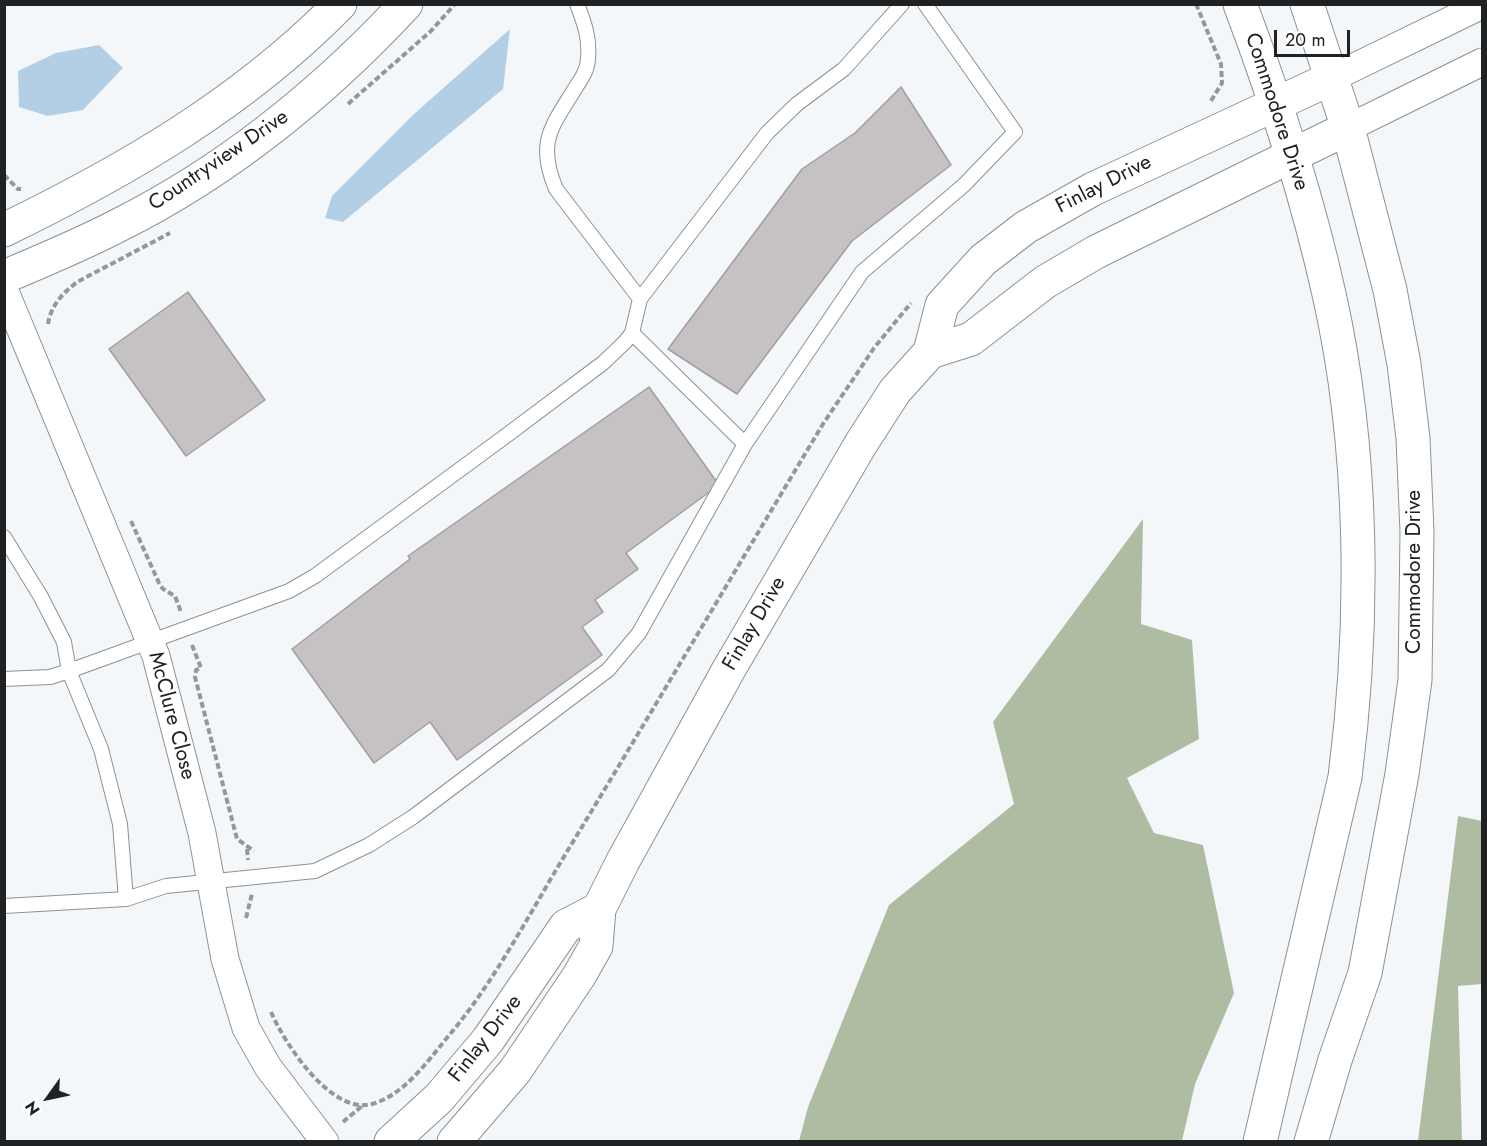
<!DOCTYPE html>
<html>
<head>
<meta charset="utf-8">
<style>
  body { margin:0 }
  #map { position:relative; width:1487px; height:1146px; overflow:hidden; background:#f4f7fa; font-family:Jost,sans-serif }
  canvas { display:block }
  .frame { position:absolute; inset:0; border:6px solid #202122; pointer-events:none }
  .north { position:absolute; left:18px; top:1068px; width:60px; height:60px; -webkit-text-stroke:4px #fff; paint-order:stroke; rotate:237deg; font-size:16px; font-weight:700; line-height:24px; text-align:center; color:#202122 }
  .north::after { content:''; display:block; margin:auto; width:21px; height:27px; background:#202122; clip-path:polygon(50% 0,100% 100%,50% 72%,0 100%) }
  .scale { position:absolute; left:1274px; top:30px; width:76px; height:27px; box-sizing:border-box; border:3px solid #202122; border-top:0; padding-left:8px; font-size:18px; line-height:21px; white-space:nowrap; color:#202122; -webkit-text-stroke:4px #fff; paint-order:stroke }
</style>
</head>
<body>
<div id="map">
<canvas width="1487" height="1146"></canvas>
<div class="frame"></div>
<div class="north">N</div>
<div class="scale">20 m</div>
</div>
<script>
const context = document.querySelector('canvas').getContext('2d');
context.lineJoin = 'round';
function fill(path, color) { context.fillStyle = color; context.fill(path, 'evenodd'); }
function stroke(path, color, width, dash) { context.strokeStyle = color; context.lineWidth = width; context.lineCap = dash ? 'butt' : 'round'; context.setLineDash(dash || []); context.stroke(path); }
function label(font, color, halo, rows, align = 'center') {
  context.font = font + ' Jost,sans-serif'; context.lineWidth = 4.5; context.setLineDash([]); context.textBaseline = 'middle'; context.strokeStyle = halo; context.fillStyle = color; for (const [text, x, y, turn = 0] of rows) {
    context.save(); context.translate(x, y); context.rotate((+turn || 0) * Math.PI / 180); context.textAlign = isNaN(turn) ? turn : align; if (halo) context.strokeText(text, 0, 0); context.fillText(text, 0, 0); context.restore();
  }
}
fill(new Path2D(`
  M1143 519 1141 624 1192 640 1199 739 1127 778 1154 833 1203 845 1234 993 1195 1084 1182 1141H799L808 1107 889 905 1014 804 993 722Z
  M1458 816 1482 821V984L1458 986 1462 1141H1418Z`), '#aebda1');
fill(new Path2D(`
  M510 29 503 89 343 222 325 218 332 196 414 114Z
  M99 45 123 68 83 110 48 116 19 107 18 71 56 53Z`), '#b3cfe5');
const building = new Path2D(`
  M901 87 951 165 852 241 737 394 668 349 802 169 855 133Z
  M188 292 265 400 186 456 109 349Z
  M649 387 719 485 626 553 638 569 595 600 603 612 582 627 602 655 457 760 430 722 374 763 292 649 410 559 408 556Z`);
fill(building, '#c6c2c3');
stroke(building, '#a29ea0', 1.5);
const lane = new Path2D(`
  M577 4C584 22 590 38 588 58 588 69 582 78 576 87 552 126 536 142 556 189L640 299
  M745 444 862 272 964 185 1015 132 925 4
  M4 537 41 597 64 642 69 671 101 749 120 824 126 899
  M4 679 50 677 69 671 289 591 315 576 507 435 603 363 625 342 632 333 640 299 767 133 797 104 844 69 902 4
  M4 906 126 899 166 886 315 871 369 845 413 817 608 670 639 633 745 444 632 333`);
const street = new Path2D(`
  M1332 78 1482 5
  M1348 128 1482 62
  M4 289 156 656 202 833 225 959 246 1028 268 1067 325 1142`);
const secondary = new Path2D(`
  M1240 4C1276 100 1307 195 1329 294 1364 449 1365 620 1345 777L1260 1142
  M1307 4 1348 128 1390 290 1404 364 1413 438 1417 532 1415 680 1402 774 1365 973 1335 1060 1311 1142
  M4 230C127 170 243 103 340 4
  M4 277C44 260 83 244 121 224 228 170 325 91 406 4
  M930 352 971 339 1045 282 1096 252 1348 128
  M391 1142 439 1098 488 1040 566 926 599 909
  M454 1142 515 1071 579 976 596 946 599 909 623 861 729 669 862 442 895 391 930 352 942 305 983 260 1026 227 1093 189 1332 78`);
stroke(lane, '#8e9193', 16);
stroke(street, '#8e9193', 29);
stroke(secondary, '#8e9193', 35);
stroke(new Path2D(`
  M1196 4 1221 64 1222 83 1211 101
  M348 104 431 31 455 4
  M4 175 18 189H21
  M48 324C51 305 63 293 77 282L170 233
  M131 521 159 583 163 589 175 596 181 612
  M192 645 201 668 196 670 195 677 237 839 254 851
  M247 849 248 860
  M246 918 252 894
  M271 1012C285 1044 331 1115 372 1104 405 1095 430 1058 451 1033 497 978 533 907 571 845 656 705 739 564 823 424L874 348 911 303
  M343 1122 362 1106`), '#959799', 4, [6, 3]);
stroke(lane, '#fff', 14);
stroke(street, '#fff', 27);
stroke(secondary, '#fff', 33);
label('21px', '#202122', '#fff', [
  ["Commodore Drive",1276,112,72],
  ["Countryview Drive",219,161,-34],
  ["Finlay Drive",1104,185,-27],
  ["Commodore Drive",1415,572,-90],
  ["Finlay Drive",755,624,-60],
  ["McClure Close",171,716,75],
  ["Finlay Drive",486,1039,-52]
]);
</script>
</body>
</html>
